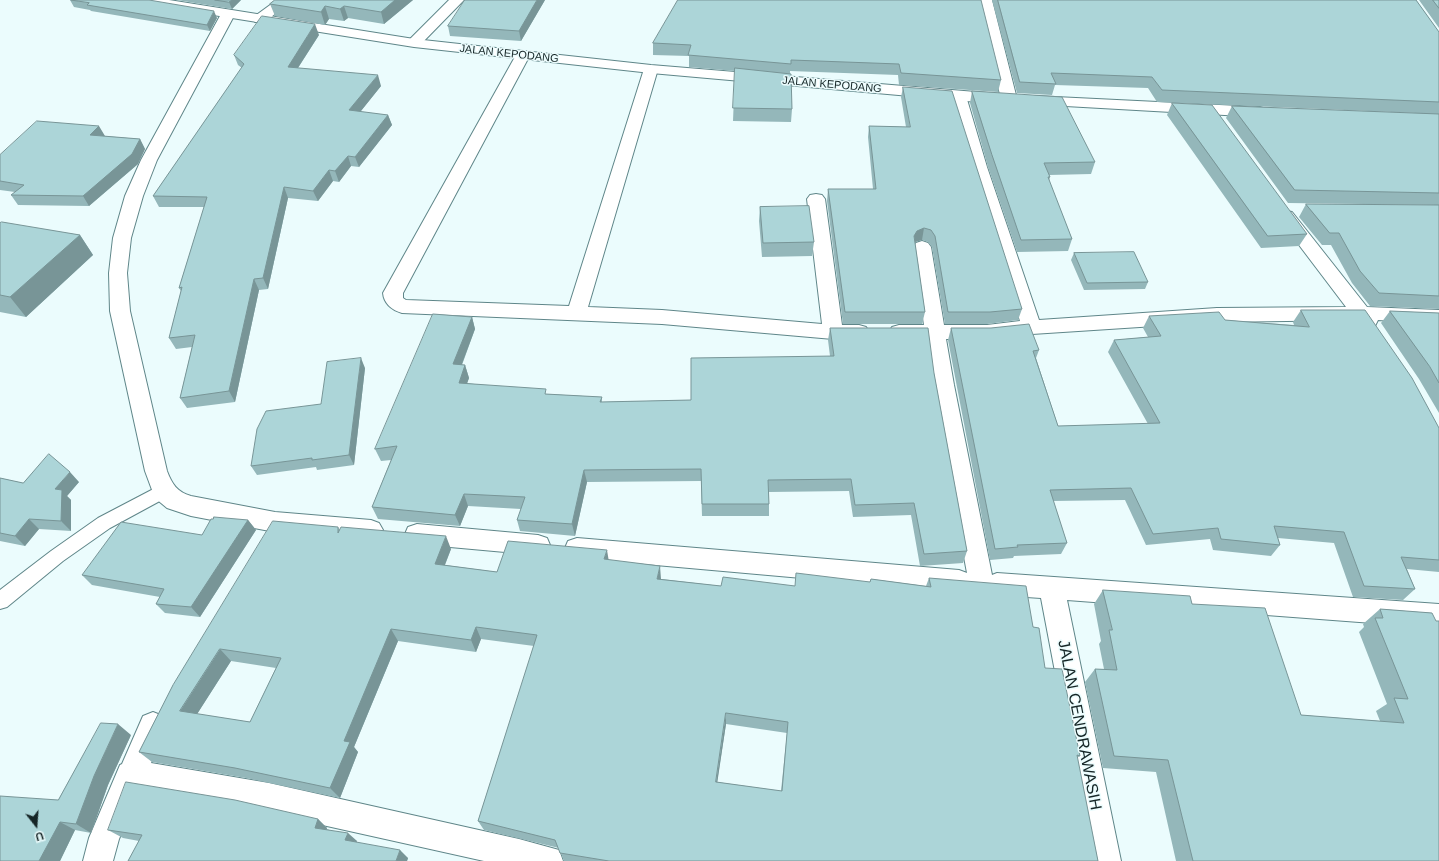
<!DOCTYPE html>
<html>
<head>
<meta charset="utf-8">
<style>
  body { margin:0 }
  #map { position:relative; width:1439px; height:861px; overflow:hidden; background:#ebfcfd; font-family:Arial,sans-serif }
  canvas { display:block }
  .north { position:absolute; left:16px; top:805px; width:40px; height:40px; -webkit-text-stroke:3px #ebfcfd; paint-order:stroke; rotate:163deg; font-size:11px; font-weight:700; line-height:16px; text-align:center; color:#152526 }
  .north::after { content:''; display:block; margin:auto; width:14px; height:18px; background:#152526; clip-path:polygon(50% 0,100% 100%,50% 72%,0 100%) }
</style>
</head>
<body>
<div id="map">
<canvas width="1439" height="861"></canvas>
<div class="north">U</div>
</div>
<script>
const context = document.querySelector('canvas').getContext('2d');
context.lineJoin = 'round';
function stroke(path, color, width, dash) { context.strokeStyle = color; context.lineWidth = width; context.lineCap = dash ? 'butt' : 'round'; context.setLineDash(dash || []); context.stroke(path); }
function fill(path, color) { context.fillStyle = color; context.fill(path, 'evenodd'); }
function label(font, color, halo, rows, align = 'center') {
  context.font = font + ' Arial,sans-serif'; context.lineWidth = 3; context.setLineDash([]); context.textBaseline = 'middle'; context.strokeStyle = halo; context.fillStyle = color; for (const [text, x, y, turn = 0] of rows) {
    context.save(); context.translate(x, y); context.rotate((+turn || 0) * Math.PI / 180); context.textAlign = isNaN(turn) ? turn : align; if (halo) context.strokeText(text, 0, 0); context.fillText(text, 0, 0); context.restore();
  }
}
const lane = new Path2D(`
  M163 484 169 486 171 491 169 496 110 528 63 561 7 607 0 609V590L51 551 98 518Z`);
const street = new Path2D(`
  M277 0H292L265 22H255L253 19 255 16Z
  M449 0H464L419 46H409L407 43 409 40Z
  M978 0H992L1017 99 1014 102H1004L1001 99Z
  M228 10 233 11 235 14 157 160 143 196 131 238 127 273 130 311 167 471C172 484 177 492 191 496L275 512 371 520 379 523 383 530 379 537 371 540 275 532 191 516 167 508 155 498 145 471 110 311 109 273 113 238 125 196 141 160 221 14 223 11Z
  M523 51 528 52 530 55 403 293V298L406 300 569 306 644 69 646 66H656L658 69 588 307 662 310 822 324 807 199 810 195 816 194 822 195 825 199 842 325H859L866 327 869 332 866 337 859 339H833L662 324 402 313C392 310 384 304 383 293L516 55 518 52Z
  M958 91 963 93 966 96 987 167 1039 320 1217 308 1346 307 1277 216 1280 212 1286 211 1292 212 1367 307 1439 310V324L1378 320 1375 326C1366 328 1362 327 1356 320L1217 322 1032 334 987 339H946L954 385 992 575 997 573 1439 604V628L1067 600 1121 861H1091L1041 598 997 595 988 591 981 594 972 591 970 585 968 589 959 592 577 558 568 555 565 548 568 541 577 538 959 570 967 573 932 385 926 339H899L892 337 889 332 892 327 899 325H924L913 247 916 243 922 241 928 243 931 247 944 325H987L1020 321 971 167 950 96 953 93Z
  M417 524 538 535 547 538 550 545 547 552 538 555 417 544 408 541 405 534 408 527Z
  M153 712 163 716 167 726 151 763 269 783 519 839 559 850 563 861H484L246 808 139 791 119 839 113 861H83L89 838 120 765 122 764 143 716Z`);
const secondary = new Path2D(`
  M137 0H169L414 39 651 65 1000 94 1005 96 1008 99 1005 102 1000 104 651 73 414 47 144 4 139 3Z
  M1035 96 1260 107 1266 109 1268 112 1266 115 1260 117 1030 104 1027 101 1030 98Z`);
stroke(lane, '#5f8689', 2);
stroke(street, '#5f8689', 2);
stroke(secondary, '#5f8689', 2);
fill(lane, '#fff');
fill(street, '#fff');
fill(secondary, '#fff');
fill(new Path2D(`
  M70 0 217 18 210 31 91 11 90 10 74 7Z
  M177 0H241L232 9Z
  M275 0H413L384 24 348 18 344 21 329 19 325 25 275 16 270 4Z
  M545 0 521 41 450 36 448 26Z
  M678 0 1001 80 998 92 899 85 898 75 790 71 792 109 791 122 733 121 735 71 689 67V56L653 55V43Z
  M992 0H1416L1439 32V114L1157 102 1148 88 1055 85 1052 95 1017 93Z
  M1419 0H1439V28Z
  M319 35 298 68 381 86 360 112 388 115 392 125 359 167 351 166 339 182 333 181 318 201 288 198 268 289 259 290 235 402 187 408 180 398 192 347 176 349 169 338 181 291 179 288 204 207H159L153 196 242 68 238 65 234 55Z
  M903 87 1022 309 1018 320 987 324H945L932 247 928 242 922 240 915 242 925 312 922 324H843L827 201 828 189H873L868 137 869 126 906 127 901 97Z
  M972 91 1095 162 1091 174 1049 175 1050 177 1049 181 1072 239 1068 251 1017 252 988 167 970 103Z
  M1172 103 1307 234 1299 246 1261 248 1167 115Z
  M1232 106 1439 114V205L1288 203 1226 118Z
  M105 136 140 139 145 149 138 164 89 206 18 205 11 195 15 192 0 190V155Z
  M1306 204 1439 205V309L1370 306 1352 283 1331 245H1322L1299 217Z
  M760 207 814 242 812 256 762 257 759 221Z
  M0 223 80 235 93 255 26 317 0 312Z
  M1074 253 1148 282 1145 289 1084 290 1071 260Z
  M1301 310 1439 428V572L1407 569 1415 589 1403 600 1353 597 1334 543 1278 538 1280 545 1271 556 1213 550 1210 539 1146 545 1125 500 1053 501 1067 543 1061 554 1014 556 1013 558 990 560 948 340 951 328 1039 350 1036 358 1058 426 1148 424 1108 352 1114 340 1148 337 1143 328 1149 316 1225 320 1294 325 1293 322Z
  M1390 311 1439 313V413L1419 379 1381 323Z
  M472 317 475 329 462 365H465L469 378 467 383 547 394 602 397V402L691 400 830 356 828 340 830 328 934 373 967 551 963 563 920 566 911 515 853 517 849 491 769 492V516H702L701 481 587 482 575 536 520 531 517 520 521 509 468 506 460 526 378 519 372 507 391 460 381 461 375 449Z
  M365 368 354 465 317 470 316 467 257 475 251 466 321 404Z
  M0 478 23 483 79 482 67 496 71 500V531L39 529 25 546 0 541Z
  M213 519 248 520 256 530 200 617 165 613 156 604 160 597 92 585 82 575 202 535Z
  M338 527 340 530 451 549 445 565 497 572 609 560 661 579 721 586H795L870 582 871 579 926 586 929 578 1033 627 1045 668 1080 756 1077 758 1098 861H564L559 848 484 830 478 821 534 646 481 639 476 652 398 641 354 747 358 752 340 798 246 778 152 762 139 752 173 685ZM231 661 276 668 250 722 197 714ZM726 724 787 733 781 791 717 782Z
  M1103 590 1192 604 1301 715 1380 721 1376 711 1387 704 1359 632 1364 627 1363 624 1380 609 1432 613 1439 861H1176L1156 772 1103 768 1085 682 1095 669H1104L1099 644 1101 641 1094 604Z
  M131 735 108 785 91 833 75 830 60 861H0L58 800Z
  M318 819 327 828V829L357 841 356 842 408 858 407 861H128L139 841 123 838 108 830Z`), '#94b7ba');
fill(new Path2D(`
  M232 0H241L232 9 229 2Z
  M395 0H413L384 24 381 12Z
  M537 0H545L521 41 519 31Z
  M325 6 329 19 325 25 321 12Z
  M344 6 348 18 344 21 340 9Z
  M214 11 217 18 210 31 207 25Z
  M315 24 319 35 292 77 288 67Z
  M378 75 381 86 353 121 349 110Z
  M388 115 392 125 359 167 355 157Z
  M99 126 105 136 96 145 90 135Z
  M140 139 145 149 138 164 89 206 83 196Z
  M348 156 351 166 339 182 335 171Z
  M329 170 333 181 318 201 313 191Z
  M284 187 288 198 268 289 263 278Z
  M924 228 922 240 915 242 914 236 917 231Z
  M80 235 93 255 26 317 10 297Z
  M254 279 259 290 235 402 229 391Z
  M472 317 475 329 457 377 453 364Z
  M361 358 365 368 354 465 349 455Z
  M465 365 469 378 463 395 459 383Z
  M584 470 587 482 575 536 572 524Z
  M70 472 79 482 67 496 71 500V531L61 521 55 489Z
  M464 494 468 506 460 526 455 515Z
  M29 519 39 529 25 546 15 536Z
  M248 520 256 530 200 617 191 607Z
  M446 536 451 549 440 577 435 564Z
  M607 550 609 562 604 559Z
  M660 566 661 579 658 591 657 579Z
  M476 627 481 639 476 652 471 640Z
  M391 629 398 641 354 747 358 752 340 798 330 788 344 741Z
  M220 649 231 661 192 722 180 711Z
  M726 713V724L716 791V782Z
  M118 724 131 735 108 785 91 833 76 824 94 776Z
  M318 819 327 828 324 836 315 828Z
  M60 822 75 830 60 861H39Z
  M348 833 357 841 354 848 345 840Z
  M400 850 408 858 407 861H396Z`), '#789597');
const building = new Path2D(`
  M71 0H149L214 11 207 25 87 5 89 3Z
  M215 0H232L229 2Z
  M275 0H395L381 12 344 6 340 9 325 6 321 12 270 4Z
  M465 0H537L519 31 448 26Z
  M678 0H981L1001 80 901 73 899 64 791 60V64L688 55 691 45 653 43Z
  M998 0H1416L1439 32V102L1162 90 1152 77 1051 73 1056 84 1020 82Z
  M1433 0H1439V8Z
  M262 16 315 24 288 67 378 75 349 110 388 115 355 157 348 156 335 171 329 170 313 191 284 187 263 278 254 279 229 391 180 398 195 335 169 338 182 287 179 288 207 197 153 196 244 64 234 55Z
  M735 68 791 74 792 109 733 108Z
  M903 87 952 91 1022 309 990 312H948L935 236 931 230 924 228 917 231 914 236 925 312H845L828 189H876L869 126 910 127Z
  M972 91 1062 97 1095 162 1044 163 1050 177H1048L1072 239 1021 240 992 155Z
  M1172 103 1212 105 1307 234 1268 236Z
  M1232 106 1439 114V193L1295 190Z
  M37 121 99 126 90 135 140 139 132 154 83 196 11 195 24 185 0 181V155Z
  M1306 204 1439 205V296L1379 293 1360 271 1339 233H1330Z
  M809 206 814 242 763 243 760 207Z
  M2 222 80 235 10 297 0 295V223Z
  M1134 252 1148 282 1087 283 1074 253Z
  M1301 310H1365L1412 378 1439 428V560L1401 557 1415 589 1364 586 1344 532 1274 526 1280 545 1221 539 1218 528 1153 534 1131 488 1050 490 1067 543 1017 545 1018 547 995 549 951 328H991L1029 324 1039 350 1033 351 1058 426 1160 423 1114 340 1161 336 1149 316 1219 312 1225 320 1309 327Z
  M1390 311 1439 313V383L1430 367Z
  M433 314 472 317 453 364 465 365 459 383 546 389 545 394 602 397 600 402 691 400V358L834 356 830 328H928L934 373 967 551 924 554 914 503 855 505 851 479 768 480 769 504H702L701 469 584 470 572 524 517 520 525 497 464 494 455 515 372 507 397 446 375 449Z
  M361 358 349 455 312 460V458L251 466 257 429 266 411 321 404 327 362Z
  M49 454 70 472 55 489 62 490 61 521 29 519 15 536 0 533V478L23 483Z
  M214 517 248 520 191 607 156 604 164 589 82 575 121 522 202 535 211 519H213Z
  M273 521 338 527V533L341 527 446 536 435 564 497 572 508 541 607 550 604 559 660 566 657 579 721 586 723 577 795 586 796 573 870 582 871 579 931 587 929 578 1026 586 1033 627 1039 628 1045 668 1062 669 1080 756 1077 755 1098 861H609L560 853 555 840 478 821 537 635 476 627 471 640 391 629 344 741 350 742 330 788 235 768 139 752 173 685ZM220 649 281 658 250 722 180 711ZM726 713 788 722 782 791 716 782Z
  M1103 590 1190 596 1192 604 1265 608 1301 715 1404 723 1394 698 1408 699 1375 618H1383L1380 609 1432 613 1436 621H1439V861H1193L1168 760 1114 756 1095 669 1117 670 1109 630H1112Z
  M101 723 118 724 94 776 76 824 60 822 39 861H0V796L58 800Z
  M126 782 235 800 318 819 315 828 348 833 345 840 400 850 396 861H128L142 835 108 830Z`);
fill(building, '#acd5d8');
stroke(building, '#789597', 1);
label('11px', '#152526', '#ebfcfd', [
  ["JALAN KEPODANG",509,54,6],
  ["JALAN KEPODANG",832,85,5]
]);
label('16px', '#152526', '#ebfcfd', [
  ["JALAN CENDRAWASIH",1079,725,79]
]);
</script>
</body>
</html>
